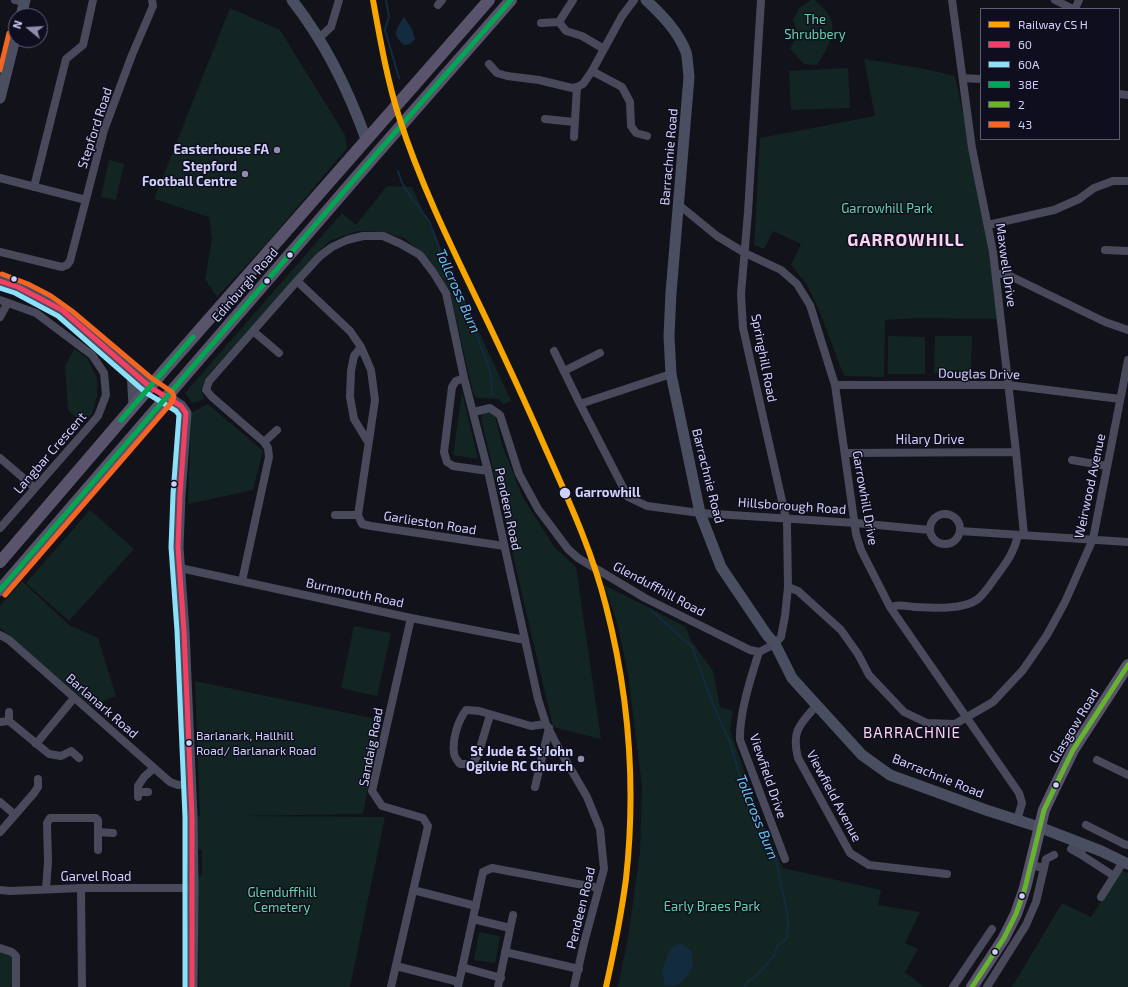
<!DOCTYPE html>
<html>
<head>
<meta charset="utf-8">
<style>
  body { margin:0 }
  #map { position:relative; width:1128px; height:987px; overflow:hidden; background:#12121a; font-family:"Exo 2",sans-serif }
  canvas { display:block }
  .legend { position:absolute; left:980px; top:8px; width:140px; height:132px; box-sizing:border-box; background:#0f0e1e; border:1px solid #5c5c76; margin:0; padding:5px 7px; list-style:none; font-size:12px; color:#d0d1fa }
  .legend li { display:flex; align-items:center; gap:8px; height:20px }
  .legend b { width:20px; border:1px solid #5c5c76 }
  .north { position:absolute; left:8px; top:8px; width:40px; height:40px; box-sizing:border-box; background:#0f0e1e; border:1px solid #5c5c76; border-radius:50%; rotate:288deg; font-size:11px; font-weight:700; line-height:16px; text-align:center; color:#d0d1fa }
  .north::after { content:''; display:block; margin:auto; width:14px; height:18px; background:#8e8eac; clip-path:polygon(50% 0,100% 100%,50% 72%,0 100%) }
</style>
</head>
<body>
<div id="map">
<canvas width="1128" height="987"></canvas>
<ul class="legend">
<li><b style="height:5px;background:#f7a600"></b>Railway CS H</li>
<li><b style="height:5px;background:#f24062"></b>60</li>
<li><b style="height:5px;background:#8ce1f9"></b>60A</li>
<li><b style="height:5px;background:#00a651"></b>38E</li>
<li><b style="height:5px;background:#65b32e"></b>2</li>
<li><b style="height:5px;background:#f26522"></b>43</li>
</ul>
<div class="north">N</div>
</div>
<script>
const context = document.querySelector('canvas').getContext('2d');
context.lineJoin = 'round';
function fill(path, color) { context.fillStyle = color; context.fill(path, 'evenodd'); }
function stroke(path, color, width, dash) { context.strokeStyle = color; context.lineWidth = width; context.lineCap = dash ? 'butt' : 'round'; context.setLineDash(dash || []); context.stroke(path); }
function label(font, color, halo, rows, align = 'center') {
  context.font = font + ' "Exo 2",sans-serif'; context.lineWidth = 3; context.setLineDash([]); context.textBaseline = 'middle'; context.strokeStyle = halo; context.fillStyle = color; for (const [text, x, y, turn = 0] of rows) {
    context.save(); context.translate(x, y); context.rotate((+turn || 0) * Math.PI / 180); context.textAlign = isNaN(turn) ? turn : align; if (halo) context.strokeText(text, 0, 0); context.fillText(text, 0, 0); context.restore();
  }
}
fill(new Path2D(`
  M811 0H815C819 4 823 7 826 11 841 29 827 49 817 65L804 64 790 49 798 34 793 20 799 8Z
  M230 8 280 30 345 135 347 148 268 242 217 297 205 279 212 239 209 217 154 199Z
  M864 59 925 69 955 76 986 223 999 319 916 318 885 320 884 377 844 376 819 310 806 283 791 265 801 244 773 231 764 249 754 245 760 138 875 116Z
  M848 68 850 108 791 110 789 71Z
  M109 160 124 164 116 200 101 197Z
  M387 186 412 187 511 401 503 404 498 399 477 398 473 393 450 292 429 259 404 238 381 232 358 231 329 241 206 377 201 390 204 399 192 403 185 393 342 213 356 225Z
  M888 336 925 337V374H888Z
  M935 336H972L971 374 934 373Z
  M74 349 88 359 97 378V396L92 414 83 423 68 410 65 366Z
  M462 392 478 459 453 455Z
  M208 404 263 451 253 490 188 504 191 413Z
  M490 412 495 415 501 442 523 498 555 548 576 567 601 739 553 727 481 418 484 413Z
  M90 510 134 549 69 621 26 583Z
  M22 581 69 625 98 638 116 696 91 706 0 628V606Z
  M604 585 686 627 690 639 713 671 720 707 733 711 730 731 761 818 783 868 881 890 878 905 920 912 905 943 918 949 905 972 924 987H618L628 937 640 852 642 787 628 674 617 622Z
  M354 626 391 633 377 696 341 688Z
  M195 681 381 720 363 814 238 816 385 817 350 987H199L197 878 202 875V851L197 848V817L200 816Z
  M1121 870 1128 873V987H1012L1062 903 1091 917Z
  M479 932 500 936 495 963 474 960Z
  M0 947C19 959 14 965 12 985L10 987H0Z`), '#122523');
fill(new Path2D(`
  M404 17 412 29 415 39 410 44 404 45C391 34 396 30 404 17Z
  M681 943 692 951 693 966C685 979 682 987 665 986L662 971 670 949Z`), '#132b3f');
stroke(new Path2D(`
  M386 0 389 16 385 30 399 78
  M398 171 402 183 412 199 429 221 439 247 442 262 469 311 480 345 488 364 491 376 492 395
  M650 609 692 647 714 707 730 742 742 784 749 791 758 822 764 830 775 855 788 918 787 938 777 946 774 956 755 977 747 982 745 987`), '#132b3f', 2);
stroke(new Path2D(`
  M15 0 25 2
  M952 0 972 148 993 252 1016 452 1024 535
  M1055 0 1073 9
  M438 5 442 0
  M1075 9 1079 0
  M559 22 566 31 582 36 604 49
  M541 23 559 22 573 0
  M319 38 331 27 339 0
  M489 64 497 73 507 76 539 80 572 88 577 87 583 84 592 71 622 16 634 0
  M592 71 622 87 630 102 631 126 636 133 647 136
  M963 78 981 79
  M1119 94 1128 95
  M545 119 574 122
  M574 137 577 87
  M0 178 86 200
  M34 187 66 59 83 45 86 32 93 0
  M679 205 717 236 745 253 781 270 797 284 810 305 835 385 856 534 861 550 890 607 1019 793 1022 803 1017 820
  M988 225 1054 210 1079 199 1094 188 1113 181H1128
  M1105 250 1128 251
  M0 252 62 267 67 265 70 261 104 130 132 55 153 6 152 0
  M996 274H1006L1105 322 1128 330
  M297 281 350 331 361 347 371 370 375 400 358 515 362 524 371 526 504 546
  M0 300 36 313 92 355 104 373 106 395 98 416 86 430 0 528
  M0 317 7 304
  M253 331 279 353
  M361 347 354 356 351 371 350 397 354 419 368 442
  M554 351 580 404
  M564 371 600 353
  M671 374 580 404 628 497 647 506 700 513 856 523 930 530
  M464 378 456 381 452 387 444 452 447 462 453 466 488 471
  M835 385H1008L1120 399
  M474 412 490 408 500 415 519 474 538 509 568 549 578 558 645 598 750 650 759 652 775 644 781 637 785 616 788 587 787 523 743 328 741 294 748 212 761 0
  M264 442 277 430
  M845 453 1016 452
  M0 458 35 488
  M1072 460 1107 466
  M930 529a15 15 0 1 1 30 0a15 15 0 1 1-30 0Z
  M335 515H358
  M960 531 1128 542
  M180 568 411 618 525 640
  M242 581 269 457 268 448 264 442 212 397 206 390 209 381 297 281 320 256 332 247 347 240 363 236H383L401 244 420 255 433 272 446 293 464 378 488 471 538 699 546 724 558 747 587 797 600 829 604 869 584 943 574 987
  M788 587 798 591 841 630 858 654 869 675 904 712 927 723 955 724 993 702 1023 670 1047 635 1065 602 1093 539 1128 360
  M890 607C899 604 906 606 914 607 932 608 964 610 978 599 984 594 990 585 995 578 1006 563 1014 553 1018 535
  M0 635 9 640 170 782 178 785 191 783
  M759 652C751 677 739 714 740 740L785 859
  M817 705C800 724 791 731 798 758L850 853 869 865 947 874
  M9 712V721
  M490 715 478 755 472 764H460C458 761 454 757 454 753 452 739 458 721 466 710L479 711 531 726 546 724
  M0 722 9 721 49 754 61 756 71 751 79 758
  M36 744 74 698
  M1097 760 1128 775
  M535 787 549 728
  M138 792H148
  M138 797V786L144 777 154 768
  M0 802 14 814
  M1086 825 1124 844 1128 845
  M0 832 34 793 38 787V779
  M98 832 113 833
  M1085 845 1080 854 1114 876
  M1071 849 1080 854
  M1044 868 1046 859 1054 855
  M81 888 82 987
  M46 889 48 862 47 823 50 818H96L98 820V850
  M0 890 10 891 81 888H193
  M413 890 476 906
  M1101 897 1123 862
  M473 919 510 928
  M0 948 12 952 16 956V987
  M505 952 579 969
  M396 966 459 982
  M462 967 501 978
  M391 987 428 826 423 818 382 806 372 791 411 618
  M458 987 483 872 492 868 599 888
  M498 987 513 915
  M953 987 992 929
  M987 987 1026 925 1036 902 1044 868 1031 865`), '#48495b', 8);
stroke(new Path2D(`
  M292 0C325 42 348 89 366 139
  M646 0C662 15 678 31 686 52 688 60 688 70 689 77L671 293 669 336 671 374 700 513 721 567 767 635 775 644 792 678 862 755 890 775 986 810 1039 827 1101 851 1128 864
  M21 16 25 0
  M0 98 16 35
  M0 281C56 296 107 348 150 387
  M132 371 134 406
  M167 397 181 406 186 413 180 495 178 547 184 631 192 817 193 888 192 987`), '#4a4e61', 11);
stroke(new Path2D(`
  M0 562 167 367 489 0
  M0 590 378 152 511 0
  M972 987 1004 938 1016 914 1025 888 1044 810 1054 789 1073 750 1128 665`), '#59536c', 12);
stroke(new Path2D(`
  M0 281 18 287 62 310 150 387 181 406 186 413 180 495 178 547 184 631 192 817V987`), '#f24062', 5);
stroke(new Path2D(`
  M0 288 15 293 58 316 145 392 176 411 179 415 173 494 171 547 177 631 185 817V987`), '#8ce1f9', 5);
stroke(new Path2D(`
  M121 420 193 337
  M0 590 378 152 511 0`), '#00a651', 5);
stroke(new Path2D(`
  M972 987 1004 938 1016 914 1025 888 1044 810 1054 789 1073 750 1128 665`), '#65b32e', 5);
stroke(new Path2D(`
  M0 70 9 33
  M2 274 28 284 51 296 72 311 150 377 172 392 174 397 172 402 5 595`), '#f26522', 5);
stroke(new Path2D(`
  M373 0C380 39 387 79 399 117 420 183 451 246 481 308 503 354 524 399 544 445 567 497 592 550 606 606 629 695 636 788 626 879 621 916 614 951 606 987`), '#f7a600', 6);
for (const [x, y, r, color] of [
  [277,150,4,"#8e8eac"],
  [245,174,4,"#8e8eac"],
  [290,255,3.5,"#d0d1fa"],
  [14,279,3.5,"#d0d1fa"],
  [267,281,3.5,"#d0d1fa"],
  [174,484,3.5,"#d0d1fa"],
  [565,493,6,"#d0d1fa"],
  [189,743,3.5,"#d0d1fa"],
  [581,759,4,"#8e8eac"],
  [1056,785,3.5,"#d0d1fa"],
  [1022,896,3.5,"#d0d1fa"],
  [995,952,3.5,"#d0d1fa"]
]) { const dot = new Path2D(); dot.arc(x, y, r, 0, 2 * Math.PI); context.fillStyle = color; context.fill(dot); stroke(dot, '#0f0e1e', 1.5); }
label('12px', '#d0d1fa', '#0f0e1e', [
  ["Barlanark, Hallhill",196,736],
  ["Road/ Barlanark Road",196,751]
], 'left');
label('13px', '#64d3a8', '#0f0e1e', [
  ["The",815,20],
  ["Shrubbery",815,35],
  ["Garrowhill Park",887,209],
  ["Glenduffhill",282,893],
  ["Cemetery",282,908],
  ["Early Braes Park",712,907]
]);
label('13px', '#d0d1fa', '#0f0e1e', [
  ["Stepford Road",95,128,-72],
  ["Barrachnie Road",669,157,-85],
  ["Maxwell Drive",1006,265,82],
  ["Edinburgh Road",245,285,-49],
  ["Springhill Road",764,358,79],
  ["Douglas Drive",979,374,1],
  ["Hilary Drive",930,440],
  ["Langbar Crescent",50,453,-49],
  ["Barrachnie Road",708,476,76],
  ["Weirwood Avenue",1090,486,-78],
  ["Garrowhill Drive",865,498,80],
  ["Hillsborough Road",792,506,4],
  ["Pendeen Road",508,509,78],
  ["Garlieston Road",430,523,9],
  ["Glenduffhill Road",659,589,28],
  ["Burnmouth Road",355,593,12],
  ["Barlanark Road",102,706,41],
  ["Glasgow Road",1074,726,-59],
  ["Sandaig Road",371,747,-79],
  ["Viewfield Drive",768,776,71],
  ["Barrachnie Road",938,776,22],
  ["Viewfield Avenue",834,796,62],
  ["Garvel Road",96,877],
  ["Pendeen Road",581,908,-76]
]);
label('bold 13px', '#d0d1fa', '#0f0e1e', [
  ["Easterhouse FA",269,150],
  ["Stepford",237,167],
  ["Football Centre",237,182],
  ["St Jude & St John",573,752],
  ["Ogilvie RC Church",573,767]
], 'right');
label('bold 13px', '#d0d1fa', '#0f0e1e', [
  ["Garrowhill",575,493]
], 'left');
label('italic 14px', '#68c4f0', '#0f0e1e', [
  ["Tollcross Burn",458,291,66],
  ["Tollcross Burn",757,817,68]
]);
context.letterSpacing = '1px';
label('15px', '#fbd2f1', '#0f0e1e', [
  ["BARRACHNIE",912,733]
]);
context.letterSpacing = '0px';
context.letterSpacing = '1px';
label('bold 17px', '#fbd2f1', '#0f0e1e', [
  ["GARROWHILL",906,240]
]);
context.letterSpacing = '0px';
</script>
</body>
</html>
